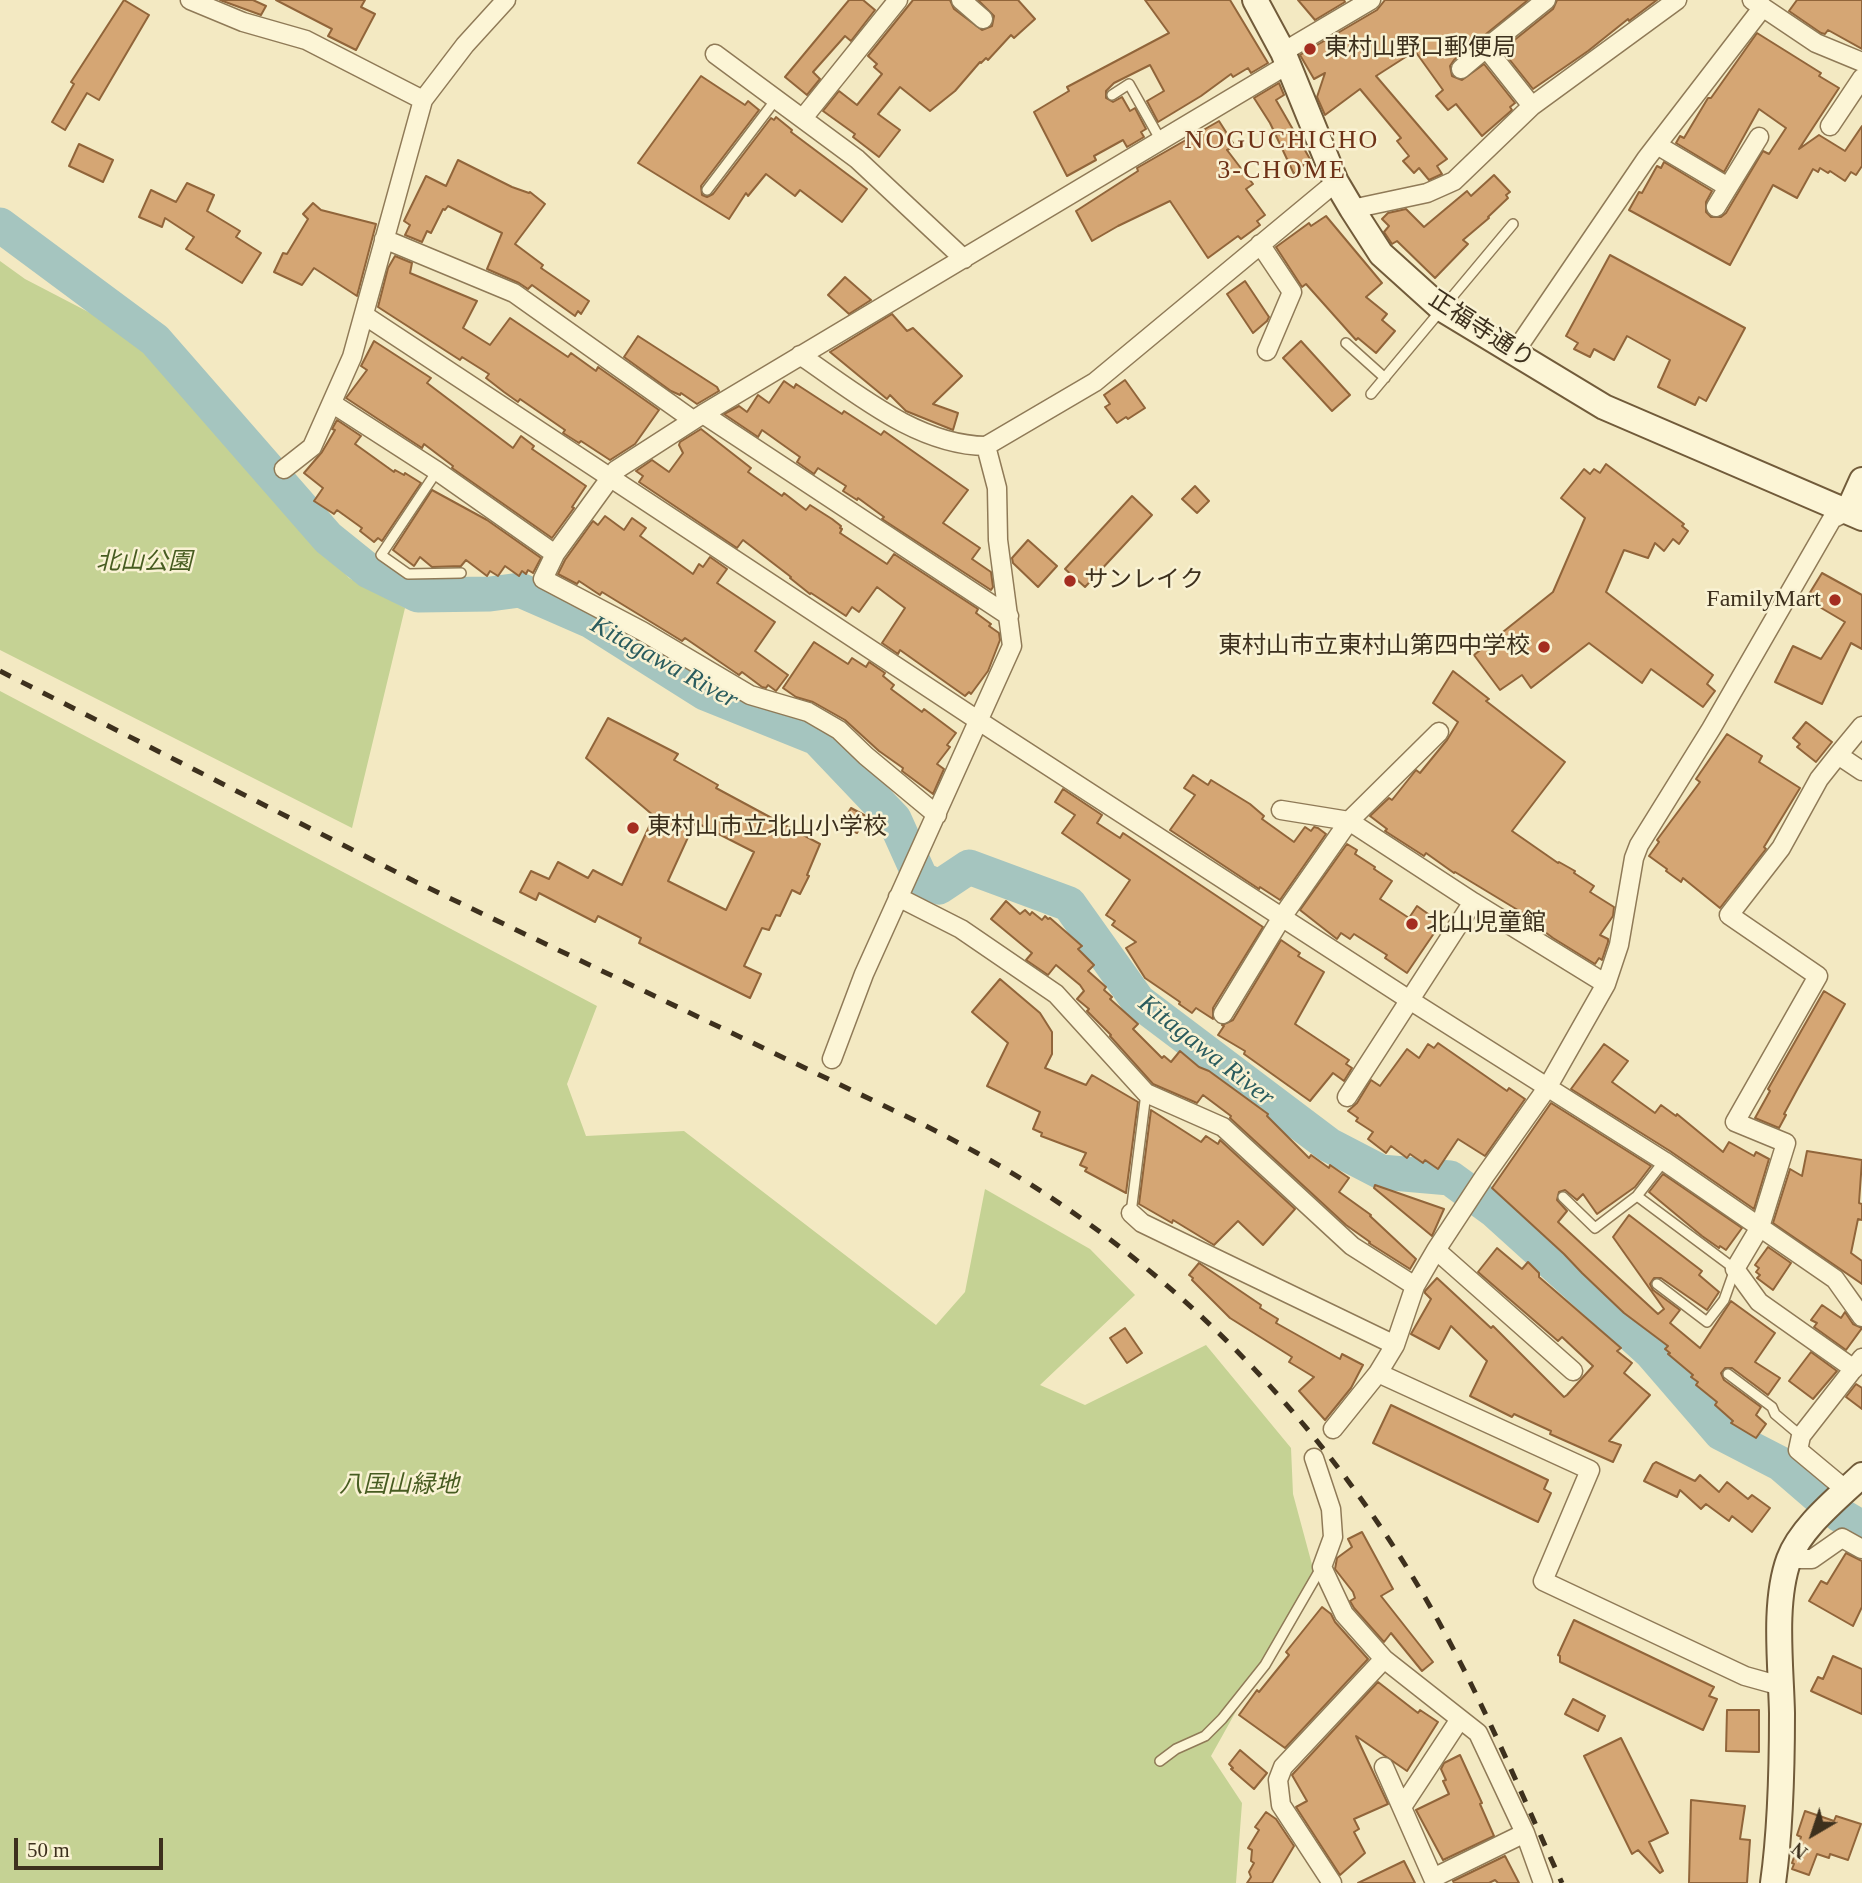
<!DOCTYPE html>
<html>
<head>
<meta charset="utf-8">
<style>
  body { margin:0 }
  #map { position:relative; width:1862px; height:1883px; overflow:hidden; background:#f3e9c2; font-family:"Times New Roman",serif }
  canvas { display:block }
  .north { position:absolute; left:1778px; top:1799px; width:70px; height:70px; -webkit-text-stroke:5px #f9f2d3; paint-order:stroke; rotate:219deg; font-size:19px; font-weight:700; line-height:28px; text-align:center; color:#3d301d }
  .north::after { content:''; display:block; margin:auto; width:24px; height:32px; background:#3d301d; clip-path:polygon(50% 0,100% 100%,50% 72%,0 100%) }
  .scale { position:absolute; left:14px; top:1838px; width:149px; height:32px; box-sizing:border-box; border:4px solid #3d301d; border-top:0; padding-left:9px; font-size:21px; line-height:24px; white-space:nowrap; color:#3d301d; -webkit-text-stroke:5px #f9f2d3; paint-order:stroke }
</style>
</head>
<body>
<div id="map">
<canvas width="1862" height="1883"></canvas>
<div class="north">N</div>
<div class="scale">50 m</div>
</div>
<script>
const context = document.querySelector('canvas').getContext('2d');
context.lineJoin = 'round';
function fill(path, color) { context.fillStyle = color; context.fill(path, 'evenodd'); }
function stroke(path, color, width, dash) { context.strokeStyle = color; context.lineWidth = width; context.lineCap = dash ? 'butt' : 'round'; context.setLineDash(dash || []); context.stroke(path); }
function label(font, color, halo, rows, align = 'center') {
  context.font = font + ' "Times New Roman","Noto Sans JP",serif'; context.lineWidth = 5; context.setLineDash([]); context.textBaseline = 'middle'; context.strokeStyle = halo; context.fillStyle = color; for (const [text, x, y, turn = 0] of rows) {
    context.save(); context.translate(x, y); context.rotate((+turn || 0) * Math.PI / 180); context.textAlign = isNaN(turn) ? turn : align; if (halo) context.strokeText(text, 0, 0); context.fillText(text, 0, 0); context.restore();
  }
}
fill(new Path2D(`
  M0 261 25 279 123 330 349 578 405 608 352 828 0 650Z
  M0 691 597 1006 567 1084 586 1136 684 1131 936 1325 965 1292 985 1189 1090 1249 1135 1295 1040 1385 1085 1405 1206 1345 1291 1448 1293 1494 1314 1572 1211 1756 1242 1803 1236 1883H0Z`), '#c5d294');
stroke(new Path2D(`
  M0 225 155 340 328 538 369 571 418 595 490 594 520 590 591 621 705 693 817 738 894 819 921 879 939 887 969 867 1069 904 1138 1001 1329 1145 1381 1172 1450 1178 1494 1210 1651 1352 1721 1433 1781 1464 1840 1515 1862 1528`), '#a5c5bf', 35);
const building = new Path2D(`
  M124 0 149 15 99 100 87 93 65 130 52 122 74 84 71 82Z
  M220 0H253L266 6 261 15Z
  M276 0H365L361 7 375 14 356 50 328 36 332 29Z
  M849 0H863L875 10 851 41 845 36 813 72 820 79 807 95 785 77Z
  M913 0H950L954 9 982 30 992 26 994 16 978 0H1018L1035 19 1014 38 1011 35 988 60 986 58 981 63 980 62 955 91 930 111 900 87 878 114 900 130 879 157 853 137 855 134 823 111 839 91 857 105 882 74 874 67 877 64 868 56Z
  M1145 0H1230L1268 63 1251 73 1248 68 1233 77 1231 74 1201 96 1158 122 1147 101 1164 91 1150 65 1114 83 1106 91V98L1113 102 1122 97 1130 111 1135 108 1146 129 1141 132 1144 137 1127 147 1123 140 1094 156 1096 160 1067 176 1034 112 1069 91 1067 87 1169 33Z
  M1298 0H1344L1345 2 1315 20Z
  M1385 0H1528L1454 60 1450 66 1452 76 1462 80 1484 64 1515 103 1510 107 1512 110 1482 136 1456 104 1448 110 1436 96 1443 90 1415 51 1376 76 1447 159 1437 166 1442 174 1429 180 1419 168 1414 173 1403 161 1409 156 1397 141 1401 138 1360 89 1325 115 1317 97 1325 73 1314 79 1300 55 1377 10Z
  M1557 0H1657L1629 21 1628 19 1588 51 1533 89 1502 50 1553 9Z
  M1797 0H1862V49L1828 30 1825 34 1821 33 1789 11Z
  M1757 33 1821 73 1819 76 1839 88 1799 149 1819 135 1845 151 1862 126V166L1856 175 1851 172 1845 181 1830 171 1828 173 1820 168 1818 172 1813 169 1797 198 1773 185 1730 265 1629 210 1639 192 1642 193 1657 166 1661 168 1664 162 1712 191 1706 202V212L1711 217H1721L1726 213 1763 151 1769 154 1786 128 1759 109 1724 172 1676 143 1680 136 1684 138 1708 98H1711Z
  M701 76 745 105 748 101 759 110 701 186 702 195 707 197 713 194 771 118 774 120 776 117 792 130 791 132 867 189 842 222 800 190 795 196 766 174 748 196 746 193 729 219 638 163Z
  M1279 83 1284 95 1276 100 1310 159 1294 174 1270 123 1254 98Z
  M1219 121 1233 143V147L1227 150 1253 184 1246 189 1265 215 1257 221 1260 225 1241 239 1238 236 1208 258 1170 201 1118 226 1092 241 1076 211 1138 171 1137 168Z
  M79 144 113 160 103 182 69 166Z
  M458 160 512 187 529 193 530 192 545 204 515 244 543 265 541 268 589 301 581 314 578 311 575 316 532 285 528 289 519 283 487 269 502 233 448 206 445 210 443 209 431 233 427 231 422 242 405 235 410 225 404 221 426 176 446 186Z
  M1494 175 1510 192 1506 195 1508 198 1488 217 1489 218 1463 240 1468 244 1435 278 1397 241 1392 244 1384 232 1389 226 1382 219 1388 213 1406 209 1424 227 1467 191 1471 196Z
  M187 183 214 195 207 211 240 231 236 237 261 253 242 283 186 249 194 237 165 218 162 227 139 217 151 190 176 202Z
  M313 203 321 210 376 224 357 296 314 268 302 285 274 272 283 253 287 254 308 219 303 214Z
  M1326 216 1382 283 1366 297 1387 314 1382 320 1395 331 1376 353 1358 338 1356 340 1306 284 1302 287 1276 247 1309 223 1311 226Z
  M1610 255 1745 328 1706 401 1699 397 1695 405 1658 387 1670 360 1627 336 1614 360 1594 349 1590 357 1574 349 1578 343 1566 336Z
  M395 256 412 263 410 273 477 301 463 328 490 345 510 318 568 357 571 353 596 371 598 367 659 410 635 444 610 460 581 441 579 443 563 433 565 430 520 399 518 402 504 392 486 378 489 374 462 357 460 360 378 307 388 268Z
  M845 277 871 300 849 314 828 295Z
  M1245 281 1269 317 1267 321 1253 333 1227 294Z
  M892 314 907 331 913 328 962 376 933 404 958 413 953 430 906 411 890 395 887 399 830 352Z
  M638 336 717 387 719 391 697 404 681 393 680 395 671 391 624 357Z
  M374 341 431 378 427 383 513 448 521 436 534 446 532 449 586 486 572 507 574 508 552 538 452 468 453 466 424 444 422 448 346 398 367 370 361 366Z
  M1301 341 1350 395 1332 411 1283 358Z
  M1125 380 1145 408 1128 419 1126 417 1117 423 1105 407 1110 404 1104 395Z
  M784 381 794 388 796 384 842 414 844 411 881 435 884 431 968 490 943 523 980 548 972 559 991 572 993 587 991 590 882 519 884 517 858 498 857 500 843 491 846 486 818 468 814 474 797 462 800 457 762 430 758 437 724 414 739 406 747 412 758 395 769 403Z
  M337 420 361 436 355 444 394 472 395 470 404 475 405 473 421 483 382 541 378 538 374 542 360 531 362 528 337 510 334 514 314 501 323 488 304 473 322 452 335 430 332 429Z
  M701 429 751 468 748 472 782 496 784 493 806 510 810 505 832 519 841 526 840 528 842 529 840 533 887 564 894 554 978 609 976 613 991 624 989 626 999 633 1000 640 988 671 971 694 969 692 965 696 900 650 898 654 882 643 905 608 877 587 859 612 852 607 846 616 811 593 810 594 790 578 791 577 743 540 737 548 639 482 643 476 636 471 652 460 669 472 683 453 679 445 680 442Z
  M1606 464 1684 524 1682 526 1688 531 1679 544 1673 539 1664 551 1655 543 1648 558 1624 550 1606 592 1713 675 1707 684 1715 691 1703 707 1651 669 1642 683 1589 643 1531 688 1522 675 1500 690 1474 655 1553 592 1585 518 1561 498 1584 469 1590 474 1594 469 1600 473Z
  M1195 486 1209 501 1197 513 1182 499Z
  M432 490 487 520 541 558 533 573 528 570 526 574 522 571 519 576 505 566 498 576 490 571 487 576 466 560 461 566 432 567 420 557 414 566 393 550Z
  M1132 496 1152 515 1085 587 1065 569Z
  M605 516 624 530 632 518 646 528 640 536 693 574 699 564 703 567 710 557 727 569 717 583 775 622 755 651 788 675 776 691 768 685 766 688 762 687 742 672 739 675 685 638 682 641 602 592 600 595 579 581 577 584 558 574 565 560 593 521 598 525Z
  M1028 540 1057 566 1038 587 1013 563 1012 558Z
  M1822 573 1862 595V649L1851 643 1822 704 1775 682 1793 646 1821 659 1845 622 1806 599Z
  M814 642 848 664 852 658 866 667 869 662 885 673 883 676 894 685 891 689 922 712 924 709 956 733 947 745 950 747 937 764 944 769 933 794 902 771 903 768 879 751 845 720 813 702 796 697 783 688Z
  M1453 671 1489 699 1486 701 1565 762 1512 831 1558 863 1559 862 1575 871 1574 873 1594 886 1590 892 1614 907 1613 916 1600 935 1608 939V942L1602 960 1599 958 1595 964 1553 938 1529 920 1531 918 1455 872 1454 873 1426 853 1424 856 1385 831 1387 829 1370 816 1389 798 1392 800 1416 770 1420 773 1447 740 1458 722 1433 703Z
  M608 718 678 754 674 760 718 785 716 788 820 844 807 875 809 876 800 894 792 890 780 916 776 915 769 930 762 928 744 966 761 974 750 998 639 943 641 938 598 916 595 922 539 893 536 900 520 892 531 871 549 879 558 862 588 878 593 870 622 885 654 816 586 758ZM695 822 754 852 726 910 668 881Z
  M1806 722 1832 742 1816 762 1797 747 1800 744 1793 738Z
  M1727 734 1762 756 1759 762 1800 788 1764 847 1766 849 1720 908 1683 878 1681 882 1666 871 1667 869 1649 856 1659 842 1657 840 1700 782 1696 779Z
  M1193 775 1208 785 1211 780 1250 804 1264 816 1262 819 1294 842 1305 827 1311 831 1314 827 1318 828 1326 834 1280 900 1260 887 1259 889 1170 830 1195 795 1184 788Z
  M1063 789 1102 815 1097 823 1120 838 1123 833 1263 927 1213 1008V1019L1196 1008 1192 1013 1179 1004 1180 1002 1145 978 1126 948 1136 942 1112 925 1115 921 1106 915 1130 880 1062 833 1075 815 1055 802Z
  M851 808 866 816 857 833 841 825Z
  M1347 844 1357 850 1355 854 1375 867 1374 869 1392 881 1380 899 1409 918 1417 906 1441 923 1407 973 1385 958 1387 955 1354 934 1350 939 1341 933 1337 939 1300 910Z
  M1006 901 1020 914 1025 910 1030 915 1032 912 1042 920 1045 916 1048 919 1050 918 1082 946 1078 949 1094 965 1088 971 1106 987 1104 990 1112 997 1110 999 1138 1024 1133 1029 1162 1058 1164 1056 1171 1062 1180 1051 1199 1067 1209 1071 1268 1114 1267 1116 1309 1158 1311 1155 1329 1168 1330 1165 1349 1178 1339 1192 1371 1215 1370 1216 1416 1259 1410 1269 1369 1243 1370 1242 1346 1225 1230 1118 1231 1116 1203 1095 1197 1103 1153 1084 1110 1036 1111 1035 1087 1011 1089 1009 1077 999 1084 991 1080 985 1056 965 1048 975 1026 960 1032 953 991 919Z
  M1281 940 1300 953 1298 956 1324 972 1295 1024 1349 1060 1346 1064 1352 1068 1344 1081 1333 1073 1310 1101 1244 1054 1245 1051 1218 1035 1224 1026 1222 1025 1233 1020Z
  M1000 979 1040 1013 1052 1032V1054L1045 1068 1086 1085 1092 1075 1138 1102 1126 1193 1085 1171 1087 1168 1080 1165 1086 1153 1041 1136 1042 1133 1033 1129 1040 1112 987 1086 1008 1043 972 1012Z
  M1824 991 1845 1004 1798 1088 1784 1114 1786 1115 1779 1128 1755 1118 1770 1091 1768 1089Z
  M1438 1043 1507 1091 1509 1088 1525 1099 1485 1156 1458 1139 1438 1169 1425 1160 1423 1163 1410 1154 1407 1158 1391 1146 1386 1153 1368 1139 1373 1132 1356 1121 1358 1118 1348 1111 1357 1103 1371 1080 1380 1086 1407 1049 1419 1058 1428 1044 1434 1048Z
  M1604 1044 1628 1061 1612 1082 1655 1113 1661 1105 1676 1116 1677 1114 1723 1152 1729 1142 1754 1156 1756 1152 1769 1159 1754 1209 1670 1151 1571 1089Z
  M1551 1103 1651 1166 1635 1187 1597 1214 1583 1194 1577 1200 1565 1190 1559 1192 1557 1200 1567 1211 1558 1222 1658 1314 1664 1309 1613 1237 1629 1215 1702 1271 1699 1275 1719 1292 1707 1310 1661 1278H1654L1650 1284 1653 1290 1680 1310 1670 1323 1700 1348 1731 1301 1775 1333 1755 1362 1780 1378 1768 1395 1732 1368H1725L1721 1373 1724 1380 1761 1407 1756 1415 1766 1424 1756 1438 1731 1423 1733 1421 1715 1405 1717 1402 1696 1385 1698 1382 1691 1377 1693 1375 1668 1354 1670 1353 1665 1349 1668 1346 1624 1313 1582 1273 1564 1254 1492 1188Z
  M1151 1110 1201 1142 1206 1136 1218 1144 1220 1140 1295 1209 1263 1245 1238 1221 1214 1245 1173 1220 1172 1223 1139 1204Z
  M1807 1151 1862 1160 1859 1203 1862 1204V1220L1858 1219 1851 1253 1862 1261V1284L1773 1223 1790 1169 1802 1176Z
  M1663 1174 1742 1228 1726 1250 1720 1246 1719 1248 1702 1236 1649 1192Z
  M1375 1185 1444 1209 1432 1236 1374 1188Z
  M1768 1247 1791 1263 1773 1290 1757 1278 1760 1275 1756 1272 1759 1268 1755 1265Z
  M1497 1248 1522 1269 1528 1262 1539 1273V1277L1621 1348 1617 1351 1632 1363 1624 1373 1650 1395 1609 1441 1621 1445 1613 1462 1550 1434 1551 1431 1514 1414 1512 1417 1470 1396 1487 1361 1451 1326 1439 1349 1411 1334 1431 1299 1425 1293V1291L1437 1278 1491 1328 1493 1326 1564 1397 1567 1395 1593 1366 1562 1337 1558 1341 1478 1272Z
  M1199 1263 1261 1305 1260 1308 1278 1319 1276 1323 1340 1359 1342 1354 1363 1365 1351 1388 1325 1420 1299 1391 1314 1377 1289 1362 1292 1357 1230 1318 1192 1280 1193 1278 1189 1275Z
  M1822 1305 1841 1318 1845 1312 1853 1324 1862 1328 1846 1350 1814 1327 1817 1323 1811 1320Z
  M1125 1328 1142 1353 1127 1363 1110 1338Z
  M1811 1352 1837 1371 1813 1399 1789 1381Z
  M1856 1384 1862 1388V1409L1846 1397Z
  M1391 1405 1548 1480 1544 1489 1551 1493 1538 1522 1373 1443Z
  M1656 1462 1695 1481 1700 1475 1719 1492 1727 1482 1748 1499 1752 1495 1770 1508 1752 1532 1732 1516 1729 1521 1706 1504 1701 1509 1680 1490 1677 1497 1644 1481 1653 1464Z
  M1362 1532 1393 1589 1381 1596 1433 1662 1422 1671 1391 1633 1384 1642 1354 1608 1350 1601 1355 1598 1353 1592 1335 1569 1337 1558 1352 1547 1348 1539Z
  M1846 1553 1862 1561V1607L1853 1626 1809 1601 1821 1581 1827 1584Z
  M1322 1607 1331 1614 1335 1622 1368 1659 1285 1748 1239 1715 1257 1690 1259 1692 1289 1655 1286 1652Z
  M1574 1620 1714 1687 1709 1696 1717 1699 1703 1730 1560 1662V1656L1558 1655Z
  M1833 1656 1862 1669V1714L1811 1691 1818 1677 1823 1679Z
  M1378 1682 1418 1713 1420 1710 1438 1722 1407 1771 1356 1736 1388 1804 1354 1819 1359 1829 1354 1832 1365 1853 1340 1875 1296 1807 1307 1801 1292 1775Z
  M1573 1699 1605 1716 1598 1731 1565 1714Z
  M1727 1710H1759V1752L1726 1751Z
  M1621 1738 1668 1833 1649 1842 1663 1871 1660 1873 1638 1850 1632 1854 1584 1756Z
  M1240 1750 1267 1773 1254 1789 1231 1769 1233 1768 1229 1764Z
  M1460 1755 1482 1803 1480 1804 1494 1836 1443 1860 1416 1810 1449 1794 1443 1781 1446 1780 1441 1769 1444 1763Z
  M1691 1800 1745 1806 1740 1839 1750 1840 1747 1883H1689Z
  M1805 1811 1834 1821 1836 1816 1861 1824 1848 1860 1830 1854 1829 1858 1817 1854 1809 1875 1792 1869 1794 1864 1792 1863 1801 1837 1797 1835Z
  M1266 1812 1276 1819 1294 1846 1272 1883H1247L1251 1877 1249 1872 1254 1863 1251 1861 1252 1850 1248 1848 1259 1830 1255 1827Z
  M1505 1856 1519 1883H1498L1495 1880 1489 1883H1454L1453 1881Z
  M1404 1861 1415 1883H1358Z`);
fill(building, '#d5a674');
stroke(building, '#91653a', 2);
const lane = new Path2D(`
  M1112 95 1129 84 1160 139
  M707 190 777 98
  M1346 343 1385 378
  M1371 394 1513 224
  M437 471 381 555 408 574 461 573
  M1637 1196 1664 1161
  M1563 1197 1595 1228 1637 1196 1735 1269 1724 1300 1707 1322 1657 1284
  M1131 1213 1146 1093
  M1728 1374 1772 1407 1775 1414 1801 1436
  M1160 1761 1176 1749 1205 1736 1222 1719 1265 1665 1321 1568`);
const street = new Path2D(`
  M190 0 243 22 306 40 423 100
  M961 0 983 19
  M1546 0 1486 48 1532 106 1677 0
  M1752 0 1816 43 1862 62
  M1283 52 1371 0
  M715 54 857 159 964 259
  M1461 69 1486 48
  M803 118 898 0
  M1830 126 1862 78
  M1657 145 1728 187
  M1716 207 1759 137
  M1352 209 1427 193 1454 181 1532 106
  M384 239 514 293 693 420
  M1260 244 1292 292 1267 351
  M364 315 979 721 1408 999 1664 1161 1835 1279 1862 1317
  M1514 353 1646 159 1763 7
  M800 355C855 392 916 445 986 446L1095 382 1336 182
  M333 404 437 471 555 554
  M703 414 1009 616
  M284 469 312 447 352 357 423 100 465 45 506 0
  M1862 726 1838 755 1862 771
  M1838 755 1819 779 1781 848 1729 915 1818 976 1735 1122 1786 1143 1760 1227 1735 1269 1759 1302 1854 1369
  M1281 810 1349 821 1473 902 1347 1097
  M937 815 866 756 839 730 808 712 750 695 642 631 543 579 555 554 616 470 703 414 1287 65
  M898 897 961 929 1056 994 1146 1093 1223 1127 1352 1246 1415 1286
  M1473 902 1606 984
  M1223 1014 1282 917 1349 821 1439 732
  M832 1059 864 974 1012 646 998 540 997 488 986 446
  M1131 1213 1142 1223 1395 1345
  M1436 1250 1573 1371
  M1378 1373 1395 1345 1415 1286 1436 1250 1484 1177 1547 1088 1606 984 1619 945 1634 858 1639 845 1711 729 1832 519 1848 511
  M1333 1429 1378 1373 1590 1470 1543 1581 1745 1676 1781 1686
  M1314 1458 1331 1509 1333 1537 1322 1567 1344 1614 1384 1659 1478 1733 1525 1833 1543 1883
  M1846 1490 1798 1450 1801 1436 1862 1358
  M1789 1559H1812L1842 1538 1862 1549
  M1384 1767 1433 1878 1525 1833
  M1402 1807 1460 1719
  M1332 1883 1281 1805 1278 1780 1283 1767 1384 1659`);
const secondary = new Path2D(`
  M1255 0 1283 52 1336 182 1352 209 1381 254 1442 309 1604 407 1862 518
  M1848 511 1862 480
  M1773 1883C1781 1827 1782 1769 1782 1713 1781 1666 1773 1603 1789 1559 1801 1527 1838 1498 1862 1475`);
stroke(lane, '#8f7a57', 12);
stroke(street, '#8f7a57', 21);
stroke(secondary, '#715b3a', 28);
stroke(lane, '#fcf5d6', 9);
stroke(street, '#fcf5d6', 18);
stroke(secondary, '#fcf5d6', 24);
stroke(new Path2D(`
  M0 671 414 881 918 1122C962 1144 1006 1168 1047 1195 1204 1298 1333 1439 1427 1601 1479 1691 1519 1789 1562 1883`), '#3d301d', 5, [12, 12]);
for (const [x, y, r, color] of [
  [1310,49,7,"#a42d20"],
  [1070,581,7,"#a42d20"],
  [1835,600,7,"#a42d20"],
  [1544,647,7,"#a42d20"],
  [633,828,7,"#a42d20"],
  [1412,924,7,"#a42d20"]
]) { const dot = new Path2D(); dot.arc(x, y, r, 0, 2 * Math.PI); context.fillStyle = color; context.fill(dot); stroke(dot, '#f9f2d3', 2.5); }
label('24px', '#3d301d', '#f9f2d3', [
  ["東村山野口郵便局",1324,49],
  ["サンレイク",1084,581],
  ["FamilyMart",1821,600,"right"],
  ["東村山市立東村山第四中学校",1530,647,"right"],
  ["東村山市立北山小学校",647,828],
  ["北山児童館",1426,924]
], 'left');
label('24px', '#3d301d', '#f9f2d3', [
  ["正福寺通り",1481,330,33]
]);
label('italic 24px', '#475c21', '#f9f2d3', [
  ["北山公園",144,563],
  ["八国山緑地",399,1486]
]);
context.letterSpacing = '2px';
label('26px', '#6e3217', '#f9f2d3', [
  ["NOGUCHICHO",1282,141],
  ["3-CHOME",1282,171]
]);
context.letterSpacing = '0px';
label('italic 26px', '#2a5c5e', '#f9f2d3', [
  ["Kitagawa River",664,663,29],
  ["Kitagawa River",1206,1051,38]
]);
</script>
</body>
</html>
